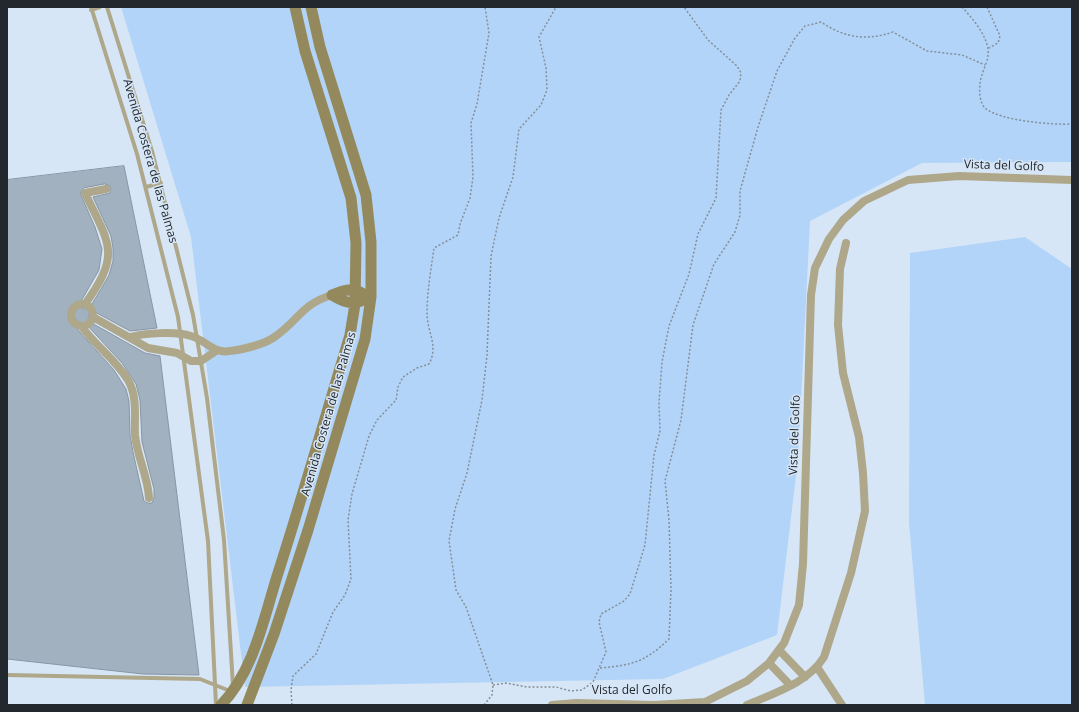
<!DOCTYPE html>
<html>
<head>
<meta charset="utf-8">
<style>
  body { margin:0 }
  #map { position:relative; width:1079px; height:712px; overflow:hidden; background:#d7e6f6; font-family:"Open Sans",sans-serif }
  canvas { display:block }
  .frame { position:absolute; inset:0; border:8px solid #22282e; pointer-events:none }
</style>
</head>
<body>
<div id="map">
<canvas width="1079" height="712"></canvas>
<div class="frame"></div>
</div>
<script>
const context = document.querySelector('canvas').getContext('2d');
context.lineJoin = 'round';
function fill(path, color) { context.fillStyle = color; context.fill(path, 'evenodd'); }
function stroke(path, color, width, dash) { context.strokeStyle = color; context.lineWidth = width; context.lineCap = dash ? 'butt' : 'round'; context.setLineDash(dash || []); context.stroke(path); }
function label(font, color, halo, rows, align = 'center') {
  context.font = font + ' "Open Sans",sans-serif'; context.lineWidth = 3; context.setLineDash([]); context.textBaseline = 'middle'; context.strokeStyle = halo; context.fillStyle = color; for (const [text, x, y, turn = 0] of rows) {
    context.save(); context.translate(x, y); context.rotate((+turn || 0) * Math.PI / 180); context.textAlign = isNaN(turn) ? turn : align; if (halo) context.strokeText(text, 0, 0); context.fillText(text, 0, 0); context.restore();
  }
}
fill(new Path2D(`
  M121 7H1072V162L922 163 810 221 798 459 777 635 663 679 245 687 191 237Z
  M1025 237 1072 269V705H925L909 523 910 253Z`), '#b2d4f8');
const building = new Path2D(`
  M124 166 157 328 130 331 95 312 90 313 88 317 90 322 145 353 160 356 199 675 143 674 7 659V180ZM105 184 110 186V193L93 197 111 236 113 248V261L109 275 101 289 90 307 84 309 80 307V303L99 270 102 249 95 227 80 193 84 188ZM79 322 86 324 122 363 136 384 140 400 142 442 154 489V498L152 503H147L144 501 133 452 130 435 129 401 126 389 114 370 78 330 77 325Z`);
fill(building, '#a2b1c0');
stroke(building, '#8795a4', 1);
stroke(new Path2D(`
  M962 7C972 18 986 34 988 49 990 61 980 73 980 85 979 92 980 103 985 108 1000 121 1053 125 1072 124
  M987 7 1000 36 998 43 989 48
  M600 668C633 665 645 662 669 639L671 589 669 520 665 481 681 420 693 325 714 264 735 232 740 215V191L758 127 777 71 795 38 805 26 821 22C845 38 866 41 893 32L927 51 962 55 985 65
  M493 685 506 683 527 687H556L571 691 582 690 593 682 606 652 599 622 601 614 624 601 630 594 645 545 654 455 660 431 659 403 662 362 669 326 689 274 698 234 716 198 721 110 729 95 740 81 741 73 737 66 708 40 684 7
  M292 705 291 690 293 676 316 654 333 612 345 595 351 579 348 520 352 494 369 436 377 420 396 400 398 387 403 377 417 368 429 364C439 346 427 332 427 313 427 292 431 269 434 248L458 235 460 224 470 198 473 177 471 123 477 104 489 33 485 7
  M484 705 492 695 493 685 466 607 456 590 449 541 455 509 467 473 482 400 487 355 491 256 499 218 513 177 519 129 541 105 547 90 546 68 539 37 556 7`), '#848f9a', 1.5, [2, 2]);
stroke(new Path2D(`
  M91 7 137 154 178 317 208 541 216 705
  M107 7 152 151 193 315 207 398 224 540 233 686
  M91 10 100 7
  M146 187 161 183
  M7 675 200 679 230 691`), '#aea78a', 4);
stroke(new Path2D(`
  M71 315a11 11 0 1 1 22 0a11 11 0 1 1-22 0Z
  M85 304C122 253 109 244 85 193L106 189
  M93 317 148 348 177 353 191 361H201L216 351
  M82 327C96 346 116 360 128 380 138 397 134 417 135 435 137 457 148 476 149 498
  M130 337C145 333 176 331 191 336 206 340 213 354 230 351 244 349 260 346 273 338 298 322 301 304 332 295
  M780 651 805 677
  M769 663 790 685
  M817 667 842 705
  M552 705 576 703 654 705 705 702 747 681 769 663 784 643 799 605 803 564 811 295 815 268 829 239 843 220 864 201 908 180 959 176 1072 180
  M747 705C774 693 808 683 824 657L851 573 865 511 863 473 859 437 843 373 838 325 840 269 846 243`), '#aea78a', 8);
stroke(new Path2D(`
  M332 295C343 291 351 287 362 293
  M332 295C342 301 350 305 361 301
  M221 705C255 670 264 616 279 570 304 492 326 414 350 335L355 304 356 243 351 198 305 51 295 7
  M247 705 274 634 308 530 365 339 371 297V242L366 195 320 47 311 7`), '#94895d', 11);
label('12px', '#22282e', '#d7e6f6', [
  ["Avenida Costera de las Palmas",150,161,74],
  ["Vista del Golfo",1004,166,2],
  ["Avenida Costera de las Palmas",329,414,-74],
  ["Vista del Golfo",795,435,-88],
  ["Vista del Golfo",632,691]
]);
</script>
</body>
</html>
